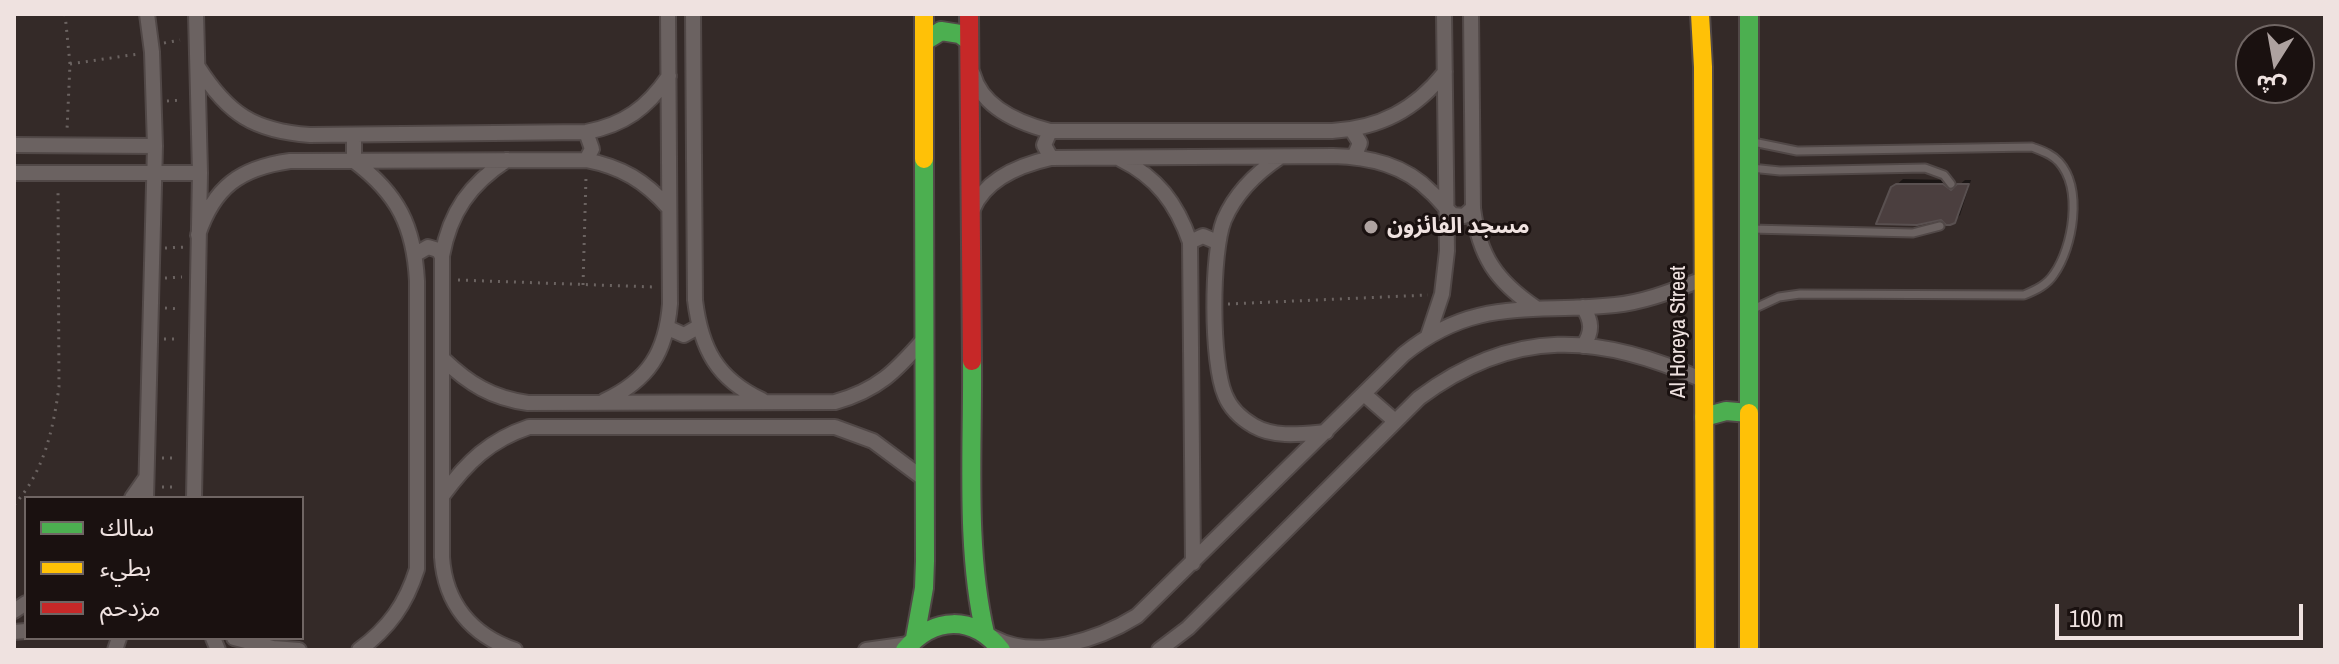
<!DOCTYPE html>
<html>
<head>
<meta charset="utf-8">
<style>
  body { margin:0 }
  #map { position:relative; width:2339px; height:664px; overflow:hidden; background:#342a28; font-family:"Archivo Narrow","Noto Sans Arabic",sans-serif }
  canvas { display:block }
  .frame { position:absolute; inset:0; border:16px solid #efe2e0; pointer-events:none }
  .legend { position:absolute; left:24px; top:496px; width:280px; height:144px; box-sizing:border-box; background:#1a1110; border:2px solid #6f6563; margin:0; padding:10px 14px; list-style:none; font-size:24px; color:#efe2e0 }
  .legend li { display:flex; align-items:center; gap:16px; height:40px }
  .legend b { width:40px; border:2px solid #6f6563 }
  .north { position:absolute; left:2235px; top:24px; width:80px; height:80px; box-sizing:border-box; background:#1a1110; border:2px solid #6f6563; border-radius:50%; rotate:191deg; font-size:22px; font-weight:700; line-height:32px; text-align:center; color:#efe2e0 }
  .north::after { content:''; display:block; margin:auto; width:28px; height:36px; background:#aea2a0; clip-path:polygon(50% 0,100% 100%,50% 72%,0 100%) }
  .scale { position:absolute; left:2055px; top:604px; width:248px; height:36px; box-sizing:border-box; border:4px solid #efe2e0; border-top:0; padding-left:10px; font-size:24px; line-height:28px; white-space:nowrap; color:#efe2e0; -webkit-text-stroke:6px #1a1110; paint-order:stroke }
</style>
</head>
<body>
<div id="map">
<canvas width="2339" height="664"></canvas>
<div class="frame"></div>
<ul class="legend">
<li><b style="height:10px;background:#4caf50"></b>سالك</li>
<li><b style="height:10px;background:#ffc107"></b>بطيء</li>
<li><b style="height:10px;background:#c62828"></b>مزدحم</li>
</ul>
<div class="north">ش</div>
<div class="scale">100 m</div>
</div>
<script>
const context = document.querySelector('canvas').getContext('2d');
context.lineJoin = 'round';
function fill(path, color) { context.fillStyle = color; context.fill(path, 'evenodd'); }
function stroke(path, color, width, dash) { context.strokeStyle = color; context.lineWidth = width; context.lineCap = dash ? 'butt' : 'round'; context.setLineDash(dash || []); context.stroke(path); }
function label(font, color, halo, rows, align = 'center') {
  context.font = font + ' "Archivo Narrow","Noto Sans Arabic",sans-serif'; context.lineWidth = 6; context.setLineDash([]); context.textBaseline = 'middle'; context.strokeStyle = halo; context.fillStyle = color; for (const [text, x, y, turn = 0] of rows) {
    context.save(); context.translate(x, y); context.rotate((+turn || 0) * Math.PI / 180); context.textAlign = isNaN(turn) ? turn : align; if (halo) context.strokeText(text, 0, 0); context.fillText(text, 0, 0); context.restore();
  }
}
fill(new Path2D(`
  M1903 179 1949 180 1958 186 1965 180H1971L1960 215 1954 221 1893 188Z`), '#0007');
const building = new Path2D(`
  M1896 184H1943L1951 190 1957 184H1969L1955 223 1950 225H1946L1941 220 1917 225 1876 224 1891 187Z`);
fill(building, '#4b3f3f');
stroke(building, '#595050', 2);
const lane = new Path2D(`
  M1751 168 1780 171 1925 168 1944 175 1951 184
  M1751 229 1913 233 1940 226
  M1751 310 1779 297 1800 294 2024 295C2036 290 2047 285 2054 274 2073 247 2083 189 2059 162 2052 154 2042 151 2032 147L1797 151 1753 142`);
const street = new Path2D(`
  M693 14 695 300C701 349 717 379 762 400
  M1471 14 1473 208C1479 256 1496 281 1536 308
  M198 67C228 114 254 131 310 135L586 132C624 125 647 108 669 76
  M973 74C982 108 1019 123 1050 131H1332C1380 128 1415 110 1445 72
  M1352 130 1360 143 1354 157
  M1050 131 1044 145 1051 158
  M586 132 592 149 586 160
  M354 135V161C398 194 414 226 417 281V569C406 604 389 628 359 650
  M14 145 155 146
  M1280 157C1256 173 1236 192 1224 220 1211 253 1211 363 1225 395 1230 408 1242 419 1254 426 1275 438 1302 434 1326 432
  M1120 159C1157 177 1177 204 1190 242L1193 563
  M507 160C470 184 450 212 442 256V557C445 603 471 635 515 650
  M14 173H200
  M973 209C986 178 1020 165 1051 158L1333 156C1370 157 1405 165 1431 192 1439 199 1445 208 1453 215L1464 216 1473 208
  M198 235C214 187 240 168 290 161L586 160C622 167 645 181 669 208
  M1190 242 1203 236 1217 242
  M416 254 428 247 438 250 442 256
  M1583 307C1592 321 1593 332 1583 346
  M668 328 684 335 698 327
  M1428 336 1442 294 1447 251 1444 14
  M443 359C469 384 492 398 528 403L835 402C878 390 896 371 924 339
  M1364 394 1395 421
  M604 401C649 380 666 352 670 304L668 14
  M443 495C467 462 490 440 529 427H835L873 441 924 479
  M132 498 146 478
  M146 498 155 146 152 52 147 14
  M194 498 200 173 196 14
  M14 611 26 603
  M14 632 26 631
  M213 638 218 650
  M234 638 273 648 299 650
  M994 638C1036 661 1100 639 1137 616L1404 354C1476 296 1532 314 1615 305 1646 302 1674 290 1703 279
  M115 650 119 638
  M866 650 909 644
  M1159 650 1188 628 1419 398C1514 327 1599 333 1703 380`);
const fast = new Path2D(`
  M1749 14V413
  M925 41 941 31 960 34 968 40
  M972 361C973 448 965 548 985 633
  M1704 417 1726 411 1749 413
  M915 638 924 588 925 561 924 159
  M905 650C934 616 973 615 1001 650`);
const slow = new Path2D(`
  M924 14V159
  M1700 14 1703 67 1705 650
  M1749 413V650`);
const jam = new Path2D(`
  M969 14 972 361`);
stroke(lane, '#514847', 11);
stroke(street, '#514847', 18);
stroke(fast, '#514847', 22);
stroke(slow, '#514847', 22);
stroke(jam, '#514847', 22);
stroke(new Path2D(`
  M65 14 70 64 67 130
  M164 43 180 40
  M70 64 138 54
  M167 101 183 100
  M165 248 186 247
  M165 278 182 277
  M458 280 654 287
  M583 285 586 177
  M1228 304 1428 295
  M165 308 181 309
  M164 339H180
  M162 458H178
  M162 487H178
  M14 505C44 472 53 430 59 387L58 188`), '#6b6361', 3, [2, 6]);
stroke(lane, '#6b6261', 7);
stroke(street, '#6b6261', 14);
stroke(fast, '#4caf50', 18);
stroke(slow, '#ffc107', 18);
stroke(jam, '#c62828', 18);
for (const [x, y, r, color] of [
  [1371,227,8,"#aea2a0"]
]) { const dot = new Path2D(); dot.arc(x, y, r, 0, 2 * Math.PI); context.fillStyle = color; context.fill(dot); stroke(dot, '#1a1110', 3); }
label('bold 22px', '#efe2e0', '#1a1110', [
  ["مسجد الفائزون",1387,227]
], 'left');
label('22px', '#efe2e0', '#1a1110', [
  ["Al Horeya Street",1679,332,-90]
]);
</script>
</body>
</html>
